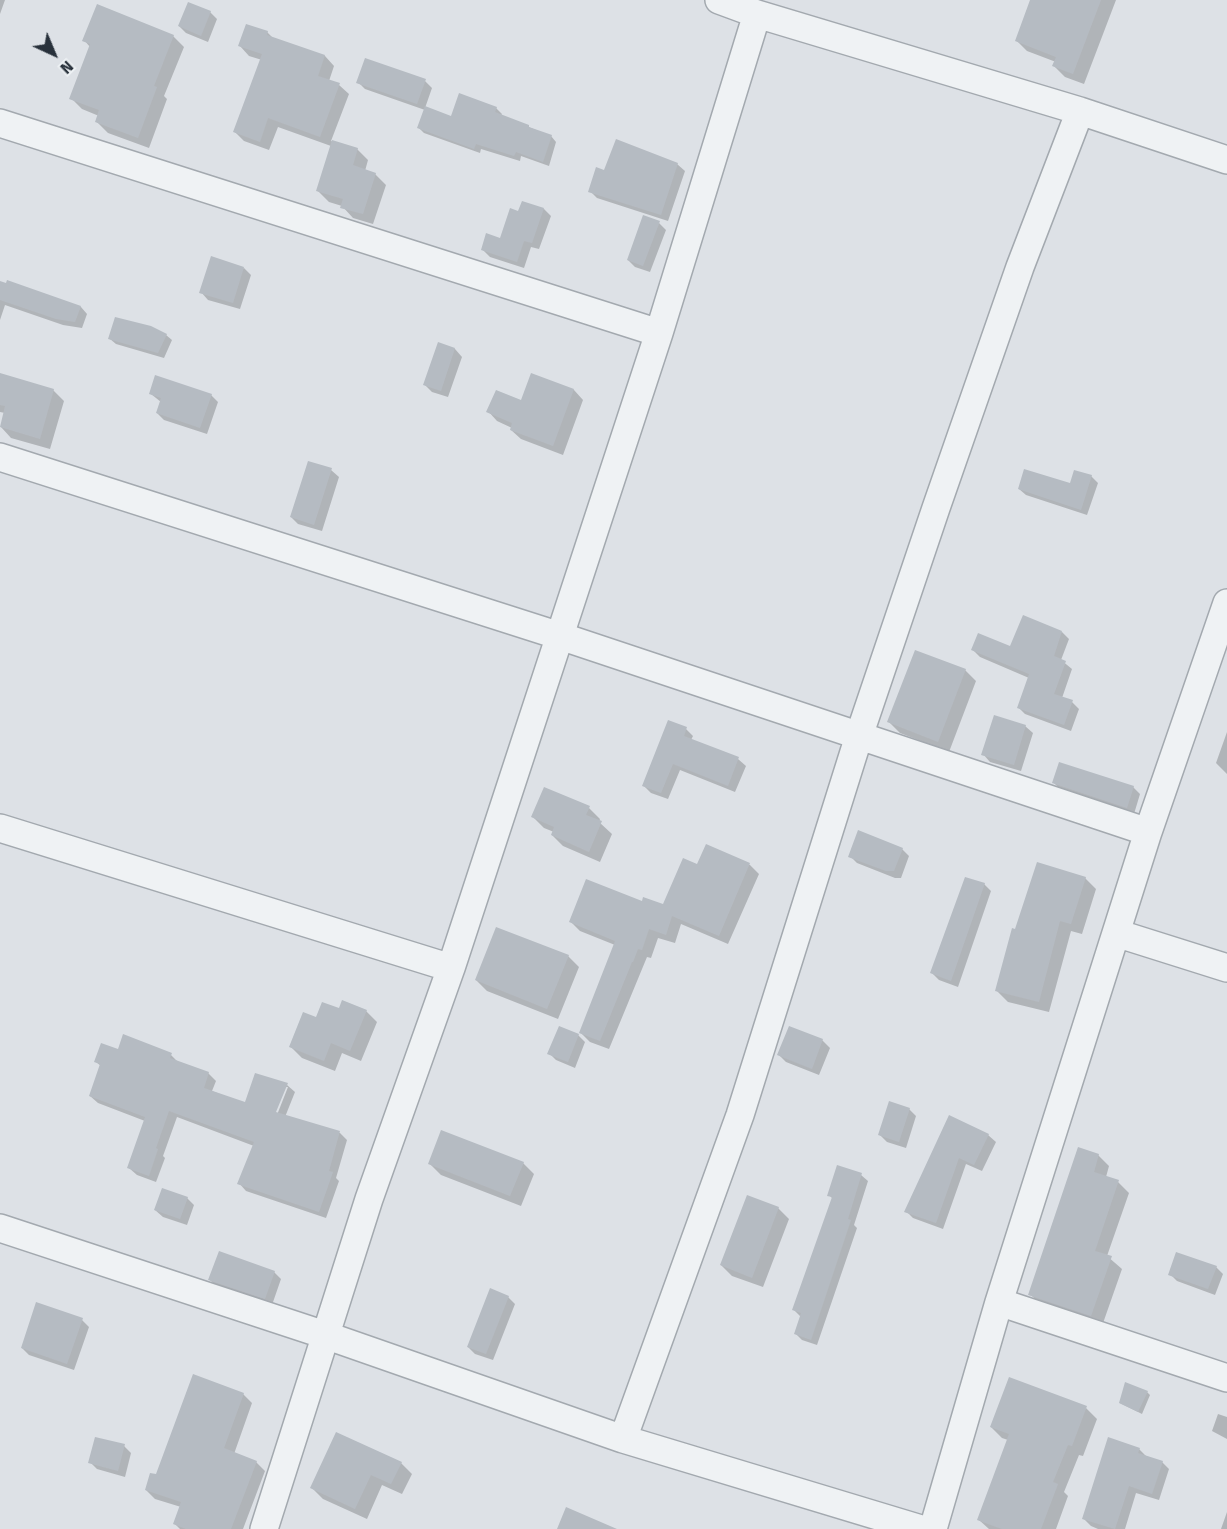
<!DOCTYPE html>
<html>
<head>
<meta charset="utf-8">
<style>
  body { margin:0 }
  #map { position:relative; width:1227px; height:1529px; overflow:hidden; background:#dde1e6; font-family:"Fira Sans",sans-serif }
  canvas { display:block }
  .north { position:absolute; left:24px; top:24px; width:60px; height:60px; -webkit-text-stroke:4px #ecf0f3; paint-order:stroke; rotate:136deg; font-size:16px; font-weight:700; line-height:24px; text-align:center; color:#28313b }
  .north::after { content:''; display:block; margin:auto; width:21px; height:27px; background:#28313b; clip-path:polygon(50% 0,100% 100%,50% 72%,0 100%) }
</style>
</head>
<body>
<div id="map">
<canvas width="1227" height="1529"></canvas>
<div class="north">N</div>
</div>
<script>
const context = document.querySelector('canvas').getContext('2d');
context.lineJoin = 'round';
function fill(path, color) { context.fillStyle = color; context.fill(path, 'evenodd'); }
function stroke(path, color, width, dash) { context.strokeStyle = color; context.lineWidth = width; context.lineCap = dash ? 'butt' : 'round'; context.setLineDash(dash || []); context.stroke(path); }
fill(new Path2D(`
  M0 0H5L0 14Z
  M1032 0H1116L1084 84 1065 77 1054 66 1056 62 1027 51 1016 40Z
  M210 12 217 19 208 42 186 33 179 26Z
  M267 32 274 39 325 56 334 66 329 81 339 85 349 94 331 141 357 149 368 160 365 171 375 174 386 185 373 224 353 218 342 206 329 202 318 191 331 146 278 127 269 150 244 141 235 132 262 60 249 56 240 46Z
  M173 36 184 47 164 96 167 99 149 148 108 133 97 122 99 116 82 109 71 98 90 47 84 40Z
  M425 81 432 88 425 108 452 118 496 108 502 114 501 116 551 136 556 142 549 166 521 156 520 161 481 149 480 153 424 133 419 128 425 110 365 89 358 82Z
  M677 164 685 171 668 221 597 198 590 191 605 172Z
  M544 209 551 216 539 249 531 247 524 268 490 257 483 250 501 240 519 213Z
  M659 223 666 230 650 272 635 267 628 260Z
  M244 268 251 275 240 309 208 300 201 292Z
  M0 282 81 307 87 314 82 328 63 325 5 305 0 320Z
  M166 335 172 340 164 358 116 344 110 339Z
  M439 344 455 349 462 357 448 397 432 392 425 385Z
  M0 374 53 390 64 401 50 449 11 438 1 427 5 413 0 412Z
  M532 375 574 390 583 400 563 455 521 439 511 430 512 428 497 421 488 411 521 402Z
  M151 394 211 395 218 402 207 434 164 420 157 413 161 402Z
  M331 470 339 477 322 531 298 524 291 517Z
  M1091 476 1098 483 1087 515 1026 495 1019 489 1071 485Z
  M1062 632 1069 639 1061 660 1072 669 1062 698 1072 702 1079 709 1071 731 1025 714 1018 707 1029 678 980 657 973 650 1011 648Z
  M965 670 976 681 949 752 900 733 889 722Z
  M1025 726 1033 733 1021 771 990 762 983 754Z
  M686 729 693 736 691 740 738 759 746 766 735 792 680 770 668 799 651 793 644 786Z
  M1227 732V774L1216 763Z
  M1054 783 1133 787 1140 794 1134 814 1061 790Z
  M589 808 600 819 599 822 612 834 600 862 563 846 552 835 554 832 544 828 533 817Z
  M707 846 750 865 759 874 728 944 681 924 675 943 658 938 651 958 647 957 609 1049 590 1042 581 1033 615 945 580 931 571 922 643 903 664 905 698 866Z
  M902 849 909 856 901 878H895L857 863 850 856Z
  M1085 878 1096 889 1082 934 1071 931 1049 1012 1008 1002 997 991 1016 931Z
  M984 884 991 891 958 987 939 980 932 973Z
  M568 956 579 967 558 1019 487 991 476 980Z
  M339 1010 366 1011 377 1022 361 1061 342 1053 335 1071 302 1058 291 1047 317 1018Z
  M790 1027 822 1040 830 1048 819 1075 786 1062 779 1055Z
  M578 1035 585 1042 575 1068 556 1060 549 1053Z
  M119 1051 171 1055 178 1062 208 1073 216 1081 212 1091 246 1104 287 1085 295 1092 285 1117 340 1133 347 1140 336 1178 339 1181 326 1218 246 1191 239 1183 254 1146 177 1117 163 1156 165 1158 156 1182 137 1175 129 1168 145 1121 98 1103 90 1096 101 1066 96 1062ZM285 1087H288L275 1120 272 1119Z
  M909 1109 916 1116 906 1148 887 1142 880 1135Z
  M949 1117 988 1135 996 1142 982 1171 966 1164 943 1229 913 1218 906 1211Z
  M1098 1155 1109 1166 1106 1177 1118 1182 1129 1193 1107 1256 1122 1269 1102 1326 1041 1305 1030 1294Z
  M523 1163 534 1174 521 1206 441 1175 430 1164Z
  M861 1175 868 1181 854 1225 857 1228 817 1345 802 1340 795 1333 801 1317 794 1310 833 1199 829 1195Z
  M187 1198 194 1205 187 1225 163 1217 155 1210Z
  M778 1208 789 1219 763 1287 732 1276 721 1265Z
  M1216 1267 1223 1274 1215 1295 1177 1281 1170 1274Z
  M274 1272 281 1279 272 1305 217 1287 210 1280Z
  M508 1297 515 1304 493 1360 475 1354 468 1347Z
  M82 1320 89 1327 74 1370 29 1355 22 1348Z
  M1147 1392 1150 1395 1142 1414 1120 1403Z
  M243 1394 252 1403 234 1454 256 1462 265 1471 243 1529H180L175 1524 181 1507 155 1499 146 1490 157 1476Z
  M1086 1408 1097 1419 1083 1456 1079 1455 1064 1492 1068 1496 1056 1529H989L979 1520 1008 1440 1002 1438 991 1427Z
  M1218 1414 1227 1417V1439L1212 1431Z
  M124 1446 131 1453 125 1477 97 1469 90 1462Z
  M1139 1449 1146 1456 1162 1462 1169 1469 1159 1500 1136 1493 1125 1529H1098L1091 1526 1084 1519Z
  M401 1463 412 1474 402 1494 382 1485 367 1519 323 1499 312 1488Z
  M1227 1512V1529H1221Z`), '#0003');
fill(new Path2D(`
  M1030 0H1101L1073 74 1052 66 1056 57 1015 41Z
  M188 2 211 11 201 36 178 26Z
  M97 4 174 35 154 86 157 87 138 138 95 122 99 110 69 99 90 44 82 41Z
  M246 24 268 31 267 35 325 55 318 76 340 83 320 137 268 118 260 142 233 132 262 54 238 46Z
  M365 58 426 79 417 104 356 83Z
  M459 93 497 107 495 112 529 125V127L552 135 543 162 516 152 514 156 476 144 474 149 417 128 425 106 451 116Z
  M616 139 678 163 661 215 588 192 596 167 604 170Z
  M332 140 358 148 353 165 376 173 363 214 340 208 343 199 316 191Z
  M522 201 544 208 532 243 524 241 517 262 481 250 486 233 500 238 510 208 518 211Z
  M643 215 660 221 643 266 627 260Z
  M211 256 244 267 233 303 199 293Z
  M7 280 81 306 75 322 56 319 0 300V281L6 283Z
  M115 317 151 326 167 334 158 353 108 339Z
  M438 342 455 348 441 391 423 385Z
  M0 373 54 389 40 439 0 427 5 406 0 405Z
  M531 373 574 389 553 446 510 430 512 423 486 412 496 390 521 400Z
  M155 375 212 394 200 428 156 413 161 398 149 394Z
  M308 461 332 468 314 525 290 517Z
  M1024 469 1070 483 1074 470 1092 475 1081 510 1018 489Z
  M1023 615 1062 631 1054 656 1066 661 1054 694 1073 700 1064 725 1017 708 1029 674 971 650 978 633 1010 646Z
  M915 650 966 669 938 742 887 722Z
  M994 715 1026 725 1014 765 981 755Z
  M668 720 687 727 684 736 739 757 728 786 673 764 661 793 642 786Z
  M1059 762 1134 786 1127 808 1052 783Z
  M544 787 590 806 586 815 602 821 589 852 551 835 554 827 531 817Z
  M858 830 903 848 894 871H886L848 857Z
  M706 844 750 863 719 936 672 916 666 935 649 929 642 950 638 949 633 962H632L600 1041 579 1033 615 941 569 922 586 879 642 901 643 897 663 904 683 858 697 864Z
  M1037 862 1086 877 1071 924 1060 921 1039 1002 995 991 1012 928 1015 929Z
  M965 877 985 883 951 981 930 973Z
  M496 927 569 955 547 1009 475 980Z
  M342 1000 367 1010 350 1051 331 1043 324 1061 289 1047 303 1012 316 1017 322 1002 339 1008Z
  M559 1026 579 1034 568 1062 547 1054Z
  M789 1026 823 1039 812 1069 777 1055Z
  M123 1034 172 1053 170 1058 209 1072 204 1088 245 1102 255 1073 288 1083 276 1112 340 1131 329 1171 333 1172 319 1212 237 1184 254 1142 169 1111 156 1148 158 1149 149 1176 127 1168 145 1117 89 1096 100 1064 94 1062 101 1043 118 1049Z
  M889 1101 910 1108 899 1142 878 1135Z
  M949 1115 989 1134 974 1165 959 1158 936 1223 904 1212Z
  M441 1130 524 1162 510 1196 428 1164Z
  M1078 1147 1099 1154 1094 1172 1119 1180 1095 1251 1112 1256 1091 1316 1028 1295Z
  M837 1165 862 1173 848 1219 851 1220 811 1340 794 1334 801 1313 792 1310 832 1197 827 1196Z
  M162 1188 188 1197 180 1219 154 1210Z
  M747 1195 779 1207 752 1278 720 1265Z
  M219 1251 275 1271 265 1299 208 1280Z
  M1176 1252 1217 1266 1208 1289 1168 1275Z
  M490 1288 509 1296 486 1354 467 1347Z
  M36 1302 83 1318 67 1364 21 1348Z
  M193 1374 244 1393 224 1448 257 1461 231 1529H186L173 1524 181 1502 145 1490 150 1473 156 1474Z
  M1009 1377 1087 1406 1072 1446 1068 1445 1053 1482 1058 1484 1041 1529H1002L977 1520 1009 1434 990 1427Z
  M1125 1382 1148 1391 1138 1412 1119 1403Z
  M336 1432 402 1462 391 1484 371 1475 355 1509 310 1488Z
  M95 1437 125 1444 118 1471 88 1463Z
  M1108 1437 1140 1448 1138 1453 1163 1461 1152 1494 1129 1486 1115 1529 1082 1519Z
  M566 1507 617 1529H557Z`), '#b5bbc2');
const minor = new Path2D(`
  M719 0 757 14 1080 111 1227 160
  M0 123 659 333
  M0 457 560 636 1148 832
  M0 828 451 968
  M1116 933 1227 968
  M0 1228 325 1335 623 1439 921 1529
  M999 1302 1227 1378
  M623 1439 740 1115 859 736 936 508 1020 267 1080 111
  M264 1529 369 1199 451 968 659 333 757 14
  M933 1529 999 1302 1148 832 1227 603`);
stroke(minor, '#a3a9af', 30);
stroke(minor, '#eff2f4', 27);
</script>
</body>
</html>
